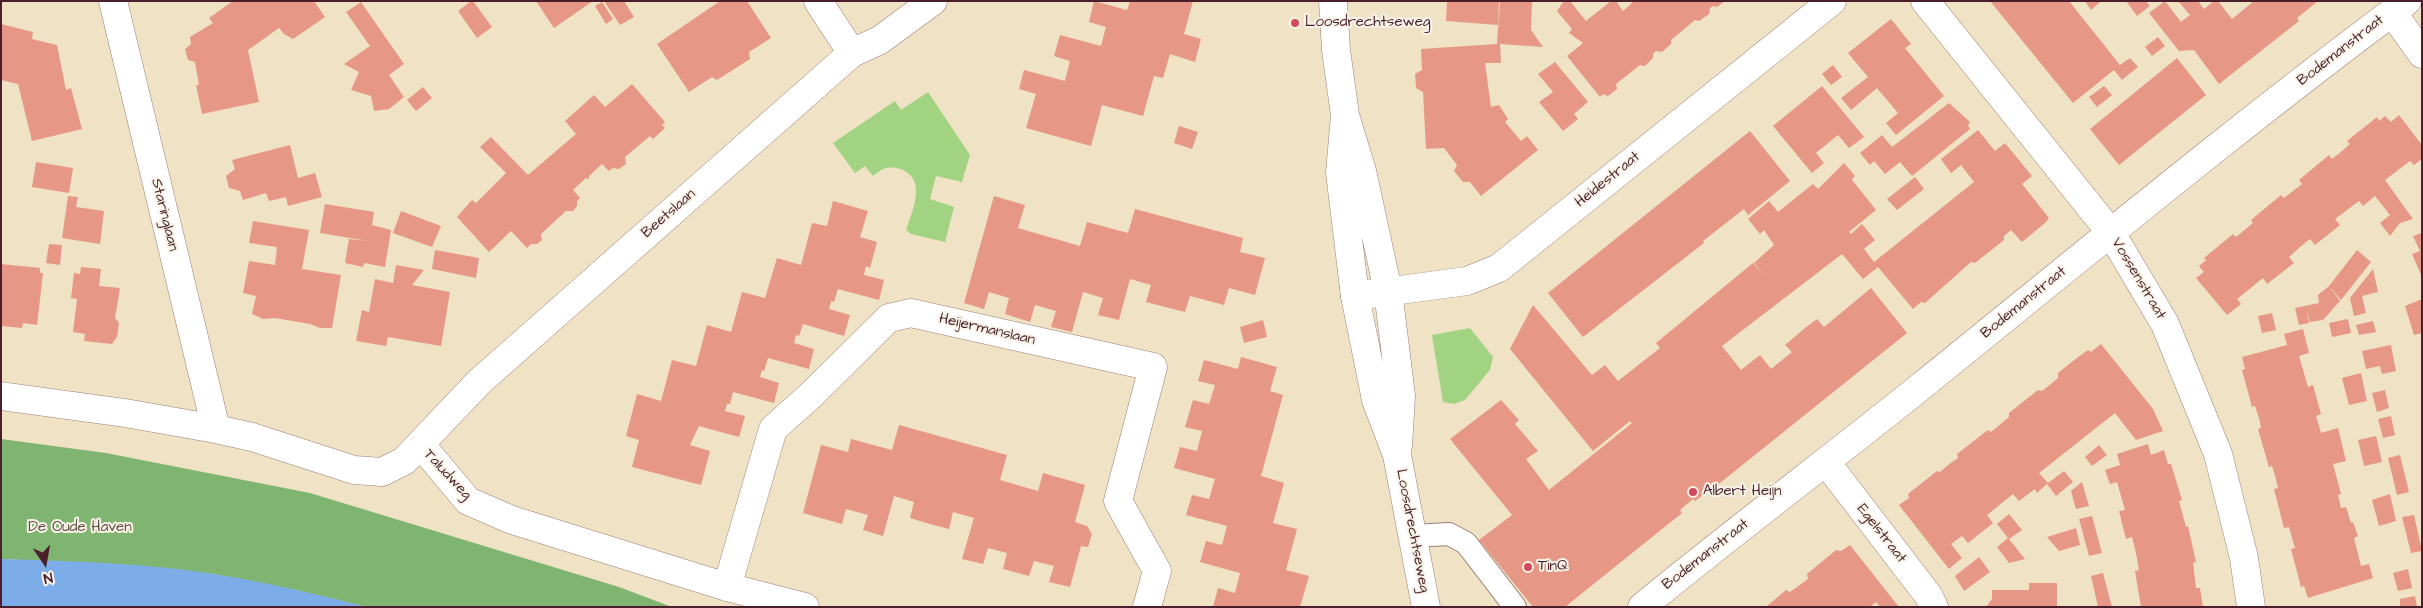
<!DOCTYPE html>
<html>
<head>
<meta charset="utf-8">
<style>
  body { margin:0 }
  #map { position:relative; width:2423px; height:608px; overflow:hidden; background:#efe2c5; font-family:"Architects Daughter",sans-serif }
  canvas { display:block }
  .frame { position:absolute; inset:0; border:2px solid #4a1f2b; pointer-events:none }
  .north { position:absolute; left:20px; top:538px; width:50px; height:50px; -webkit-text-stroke:4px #f7f3e8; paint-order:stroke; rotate:168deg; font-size:14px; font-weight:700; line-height:20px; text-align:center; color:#4a1f2b }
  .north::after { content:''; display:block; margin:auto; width:18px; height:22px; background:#4a1f2b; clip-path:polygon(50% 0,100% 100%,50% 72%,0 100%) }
</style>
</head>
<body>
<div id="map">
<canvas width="2423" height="608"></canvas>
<div class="frame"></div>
<div class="north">N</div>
</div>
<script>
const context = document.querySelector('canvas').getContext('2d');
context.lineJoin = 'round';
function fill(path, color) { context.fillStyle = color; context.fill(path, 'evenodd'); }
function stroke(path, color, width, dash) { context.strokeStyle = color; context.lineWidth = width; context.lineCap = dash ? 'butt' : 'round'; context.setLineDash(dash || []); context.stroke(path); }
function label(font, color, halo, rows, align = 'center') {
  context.font = font + ' "Architects Daughter",sans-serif'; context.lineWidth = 4; context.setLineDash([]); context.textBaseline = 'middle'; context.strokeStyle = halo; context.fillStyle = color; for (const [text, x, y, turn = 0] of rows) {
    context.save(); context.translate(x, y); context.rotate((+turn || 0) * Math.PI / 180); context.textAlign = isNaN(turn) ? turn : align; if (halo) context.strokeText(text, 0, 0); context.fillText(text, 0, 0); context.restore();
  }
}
fill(new Path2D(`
  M928 92 970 155 962 182 936 176 930 199 954 207 945 242 911 234 906 230C910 218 916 204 916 191 917 175 901 165 886 168 881 169 877 173 873 176L865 166 855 173 833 143 895 101 901 110Z
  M1470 328 1493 357 1490 370 1465 400 1454 404 1443 402 1432 335Z`), '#a1d383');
fill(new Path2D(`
  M1 439 106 453 310 493 619 587 672 607H367L295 590 213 574 126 565 1 559Z`), '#80b571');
fill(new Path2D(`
  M1 559C72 561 144 563 214 574 265 582 316 594 367 607H1Z`), '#7dade8');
fill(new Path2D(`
  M233 1H314L325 17 293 39 284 34 279 28 248 50 259 102 202 114 196 85H199L195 62 188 60 185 49 191 44 190 37 213 23 209 18Z
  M471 1H473L492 27 477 38 458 11Z
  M536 1H593L554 28Z
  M604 1H624L634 17 620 25Z
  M720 1H747L771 38 749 52 750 59 717 80 712 77 689 92 657 44Z
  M1094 1 1127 10 1130 1H1193L1184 34 1201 39 1195 62 1170 54 1163 78 1154 76 1143 116 1102 105 1091 146 1026 128 1036 94 1019 89 1024 70 1065 81 1070 61 1054 56 1060 35 1101 46 1106 27 1089 22Z
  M1447 1H1499L1498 25 1446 21Z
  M1500 1H1532L1531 30 1543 47 1500 44 1501 63H1485L1491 107 1499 105 1508 119 1505 122 1521 141 1527 136 1538 150 1481 196 1470 182H1463L1454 171 1457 165 1444 148 1426 149 1423 92 1416 88 1415 74 1422 70 1421 49 1497 44Z
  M1564 1H1570L1586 21 1611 1H1616L1623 11 1634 1H1725L1717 7 1713 6 1710 8 1709 14 1699 21 1695 20 1671 40V44L1662 52 1656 51 1653 54V58L1645 66 1640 65 1616 84 1617 89 1608 96 1603 94 1600 97 1567 56 1583 43 1569 33 1572 29 1557 11Z
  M1990 1H2069L2120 65 2130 58 2138 67 2122 80 2114 70 2073 103Z
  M2085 1H2101L2091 10Z
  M2126 1H2146L2150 6 2137 16Z
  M2165 1 2181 22 2190 15 2178 1H2198L2204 9 2214 1H2218L2232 19 2254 1H2318L2297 18 2299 21 2219 84 2194 50 2179 51 2149 13Z
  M361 2 404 64 389 75 404 97 389 109 374 111 371 96 351 90 359 72 344 64 370 46 346 12Z
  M602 2 613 19 606 24 595 6Z
  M1891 19 1911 44 1905 48 1944 96 1896 135 1886 123 1898 113 1877 88 1851 110 1841 98 1868 77 1848 53Z
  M1 24 33 32 32 39 57 45 66 90 71 88 82 129 32 141 18 84 1 80Z
  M2158 37 2165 46 2152 56 2145 47Z
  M2177 58 2206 95 2119 165 2090 129Z
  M1555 62 1588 102 1574 114 1578 119 1563 131 1539 102 1553 92 1538 74Z
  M1833 65 1842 77 1831 85 1822 74Z
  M632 84 665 122 662 125 665 128 653 139 650 136 625 157 626 164 619 169 613 168 609 171 602 164 589 176V179L586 178 573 190 580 198 577 201V206L573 211H566L541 234 542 240 537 244H531L527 248 511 231 489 252 457 217 472 200 476 203 506 173 480 147 491 137 528 175 576 134 565 121 594 95 605 107Z
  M1822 86 1864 137 1849 148 1838 135 1816 153 1824 163 1812 173 1773 126Z
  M2104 86 2112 95 2097 107 2089 97Z
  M423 87 432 98 416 111 407 100Z
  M1949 103 1970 122 1968 126 1970 129 1912 176 1900 162 1885 174 1874 161 1870 165 1860 153 1882 135 1892 147Z
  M2399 115 2422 145V159L2414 165 2410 161 2385 180 2413 219 2400 223 2390 236 2380 223 2390 215 2375 196 2363 206 2359 201 2335 219 2340 225 2315 245 2310 239 2300 247 2289 257 2294 263 2267 284 2263 278 2252 287 2237 299 2241 304 2227 315 2196 278 2204 272 2199 266 2206 260 2204 258 2233 234 2236 237 2253 223 2251 220 2281 195 2284 198 2302 184 2299 180 2329 155 2332 159 2341 152 2350 144 2347 141 2377 117 2379 121 2385 116 2391 122Z
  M1179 126 1198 132 1192 149 1174 143Z
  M1978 130 1995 151 2005 143 2032 176 2022 184 2049 218 2045 223 2022 242 2011 230 2004 236V240L1975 263 1971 262 1925 303 1921 302 1913 309 1878 267 1863 279 1842 254 1722 346 1741 370 1760 355 1771 369 1792 352 1785 345 1805 328 1817 319 1824 327 1871 288 1907 333 1715 487 1713 484 1702 492 1703 495 1695 501 1693 499 1680 510 1682 513 1565 607H1533L1479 540 1512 515 1450 439 1501 400 1519 420 1515 424 1538 451 1526 459 1549 490 1632 423 1630 421 1593 451 1510 349 1533 305 1592 375 1605 365 1618 381 1660 348 1656 343 1753 263 1767 279 1754 263 1774 245 1764 230 1760 234 1748 219 1769 201 1778 212 1813 184 1818 189 1844 163 1855 176 1852 179 1853 181 1876 210 1849 232 1851 234 1862 224 1875 240 1864 249 1874 262 1974 182 1961 165 1951 173 1941 159Z
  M1750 131 1790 181 1748 215 1744 209 1703 241 1704 243 1583 337 1548 293Z
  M290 145 298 178 315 173 322 197 288 206 286 197 269 201 266 193 243 200 240 191 229 188 226 176 235 169 232 160Z
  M36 162 73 168 69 193 32 187Z
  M1915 177 1924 189 1897 210 1887 199Z
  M68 196 78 197 76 207 104 211 100 244 62 238Z
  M994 196 1025 205 1018 228 1080 246 1087 222 1128 233 1135 209 1243 238 1240 252 1265 258 1255 295 1229 288 1224 305 1190 296 1185 312 1146 302 1151 285 1130 279 1119 320 1098 315 1103 298 1083 292 1072 332 1051 327 1056 311 1035 305 1030 322 1005 314 1009 298 989 292 984 309 964 303Z
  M833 201 868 211 860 237 877 242 870 268 866 266 864 275 884 280 879 300 838 289 834 302 831 301 829 309 850 315 844 336 803 324 799 336 796 335 794 343 814 349 809 369 768 358 764 371 762 370 760 377 779 383 774 403 733 392 730 404H727L725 411 745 416 739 437 699 426 690 445 710 451 701 485 632 467 639 440 626 436 637 394 661 401 672 360 696 366 707 325 731 332 742 292 765 298 777 258 801 265 812 223 827 226Z
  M325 204 374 212 372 225 391 230 385 267 364 263 363 267 345 263 349 239 368 241 320 233Z
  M401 211 441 226 432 247 393 233Z
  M253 221 309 230 302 269 341 275 332 328H320L310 324 275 318 263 319 252 314 256 296 243 293 249 261 275 265 277 247 249 243Z
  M2422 233V277L2412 254 2420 251 2413 236Z
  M49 244 62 245 60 265 46 263Z
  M435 250 479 258 476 278 432 269Z
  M2357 250 2371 262 2341 300 2329 286Z
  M1 264 40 268V273H43L37 325 23 323 22 328 1 326Z
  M396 265 424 270 412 285 450 292 441 346 388 337 386 346 356 341 362 310 369 312 375 279 393 283Z
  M81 267 101 269 99 286 120 288 115 318 119 323 117 337 112 344 84 341 85 334 73 332 77 299 71 298 74 273 80 274Z
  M2373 269 2378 292 2362 296 2366 313 2354 316 2350 298Z
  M2329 286 2340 301 2323 320 2310 322 2307 311 2309 323 2299 325 2295 308 2319 303 2318 295Z
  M2422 299V333L2414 335 2405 306Z
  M2272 313 2276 330 2262 333 2258 316Z
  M2348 319 2351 333 2332 337 2329 323Z
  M1263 320 1267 337 1244 343 1240 327Z
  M2373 321 2376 332 2359 335 2356 325Z
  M2303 329 2309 353 2299 356 2308 387 2313 385 2321 414 2316 416 2321 433 2338 428 2346 461 2333 464 2341 494 2338 495 2341 508 2346 507 2351 523 2353 522 2358 536 2354 538 2361 566 2369 564 2373 578 2308 598 2304 586 2301 587 2291 549 2295 548 2292 538 2289 527 2284 528 2274 489 2278 488 2276 479 2272 466 2269 467 2258 429 2261 428 2259 418 2255 406 2252 407 2242 370 2245 369 2242 357 2287 345 2284 334Z
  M2101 344 2153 409 2163 431 2136 440 2115 413 2039 473 2048 483 2064 471 2073 482 2056 496 2047 484 2037 493 2035 489 2019 501 2013 494 1987 515 1993 523 1968 543 1962 536 1951 544 1962 558 1949 569 1899 505 1909 498 1908 494 1937 471 1940 472 1948 465 1958 458 1957 454 1988 430 1991 432 2009 417V413L2038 390 2042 391 2051 384 2058 378V373L2073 361 2088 350 2091 352Z
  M2391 345 2396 371 2382 374 2380 366 2366 369 2362 351Z
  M1241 357 1277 367 1270 391 1283 395 1261 476 1284 483 1273 523 1297 529 1286 570 1309 576 1300 607H1213L1218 588 1235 593 1240 573 1200 562 1206 541 1222 545 1227 526 1186 515 1192 495 1209 499 1215 479 1174 468 1180 447 1197 451 1202 431 1185 427 1193 400 1209 404 1215 385 1198 381 1204 360 1238 369Z
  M2361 373 2367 401 2349 405 2342 378Z
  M2385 390 2389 408 2377 412 2372 393Z
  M2391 416 2395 435 2383 438 2378 419Z
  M899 425 1007 455 1000 480 1038 491 1043 473 1085 485 1075 522 1087 526 1092 534 1088 547 1081 546 1070 587 1049 582 1054 566 1034 561 1029 576 1003 569 1007 553 988 548 983 564 962 559 974 518 953 512 949 529 930 524 910 518 914 502 894 496 883 536 863 530 868 515 846 509 842 524 803 513 821 445 848 452 851 439 892 450Z
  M2376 436 2382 462 2364 466 2358 440Z
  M2148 444 2151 455 2164 450 2168 464H2171L2182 500 2179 501 2186 527 2188 526 2196 562 2193 563 2196 588H2200L2203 607H2141L2135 571 2139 570 2136 553 2132 537 2126 539 2119 511 2125 510 2117 482 2110 484 2105 470 2120 465 2117 454Z
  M2099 445 2107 455 2092 466 2085 457Z
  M2400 455 2409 492 2397 495 2388 458Z
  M2082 482 2089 506 2076 509 2071 491Z
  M2390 494 2396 521 2379 526 2372 500Z
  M2009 514 2022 530 2009 539 2025 559 2009 563 1997 547 2008 538 1997 524Z
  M2414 515 2422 551 2411 553 2402 517Z
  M2092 516 2102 553 2089 556 2079 519Z
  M2076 528 2080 545 2059 551 2047 537Z
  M1850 545 1899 607H1880L1876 602 1870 607H1766L1786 590 1790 592 1808 579 1807 574 1836 550 1841 551Z
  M1979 557 1990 572 1964 591 1955 576Z
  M2408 569 2412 588 2398 591 2393 573Z
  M2103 573 2109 596 2112 607H2098L2091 576Z
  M2029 583H2057V607H1986L1992 599V590H2029Z
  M2415 596 2417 607H2400V599Z`), '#e79785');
const lane = new Path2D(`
  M1413 536 1449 534 1466 543 1515 607`);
const street = new Path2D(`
  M113 1 216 429
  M818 1 852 53
  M1925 1 2111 233 2165 324 2218 454 2244 558 2251 607
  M2392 12 2422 54
  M1355 296 1467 281 1499 268 1832 1
  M1 396 125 413 216 429 252 437 354 470 382 472 404 461 479 382 852 53 880 40 933 1
  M421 445 468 501 512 520 727 587 805 607
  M1826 462 1928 595 1934 607
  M727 587 773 429 810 396 889 318 911 313 1153 367 1118 501 1157 571 1147 607
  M1642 607C1733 532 1827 462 1919 388 2080 258 2240 125 2407 1`);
const secondary = new Path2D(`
  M1333 1 1336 50 1345 115 1362 171 1388 291 1401 396 1398 446
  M1345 115 1340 173 1355 296 1376 400 1397 455 1426 607`);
stroke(lane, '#9c8078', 24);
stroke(street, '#9c8078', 29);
stroke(secondary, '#9c8078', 29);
stroke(lane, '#fff', 22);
stroke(street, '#fff', 28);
stroke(secondary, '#fff', 28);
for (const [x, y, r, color] of [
  [1295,23,5,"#d1495b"],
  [1693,492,5,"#d1495b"],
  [1528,567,5,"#d1495b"]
]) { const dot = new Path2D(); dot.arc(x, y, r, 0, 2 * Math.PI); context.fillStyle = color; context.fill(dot); stroke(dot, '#f7f3e8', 2); }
label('15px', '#4a1f2b', '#f7f3e8', [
  ["Loosdrechtseweg",1305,23],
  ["Albert Heijn",1703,492],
  ["TinQ",1538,567]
], 'left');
label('15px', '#4a1f2b', '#f7f3e8', [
  ["Bodemanstraat",2341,51,-38],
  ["Heidestraat",1608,180,-39],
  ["Beetslaan",669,214,-41],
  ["Staringlaan",164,215,76],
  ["Vossenstraat",2138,279,59],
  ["Bodemanstraat",2024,303,-39],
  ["Heijermanslaan",987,330,13],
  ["Taludweg",447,475,47],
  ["Loosdrechtseweg",1412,531,79],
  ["Egelstraat",1881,534,52],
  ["Bodemanstraat",1706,555,-38]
]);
label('15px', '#604c41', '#f7f3e8', [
  ["De Oude Haven",80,528]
]);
</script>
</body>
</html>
